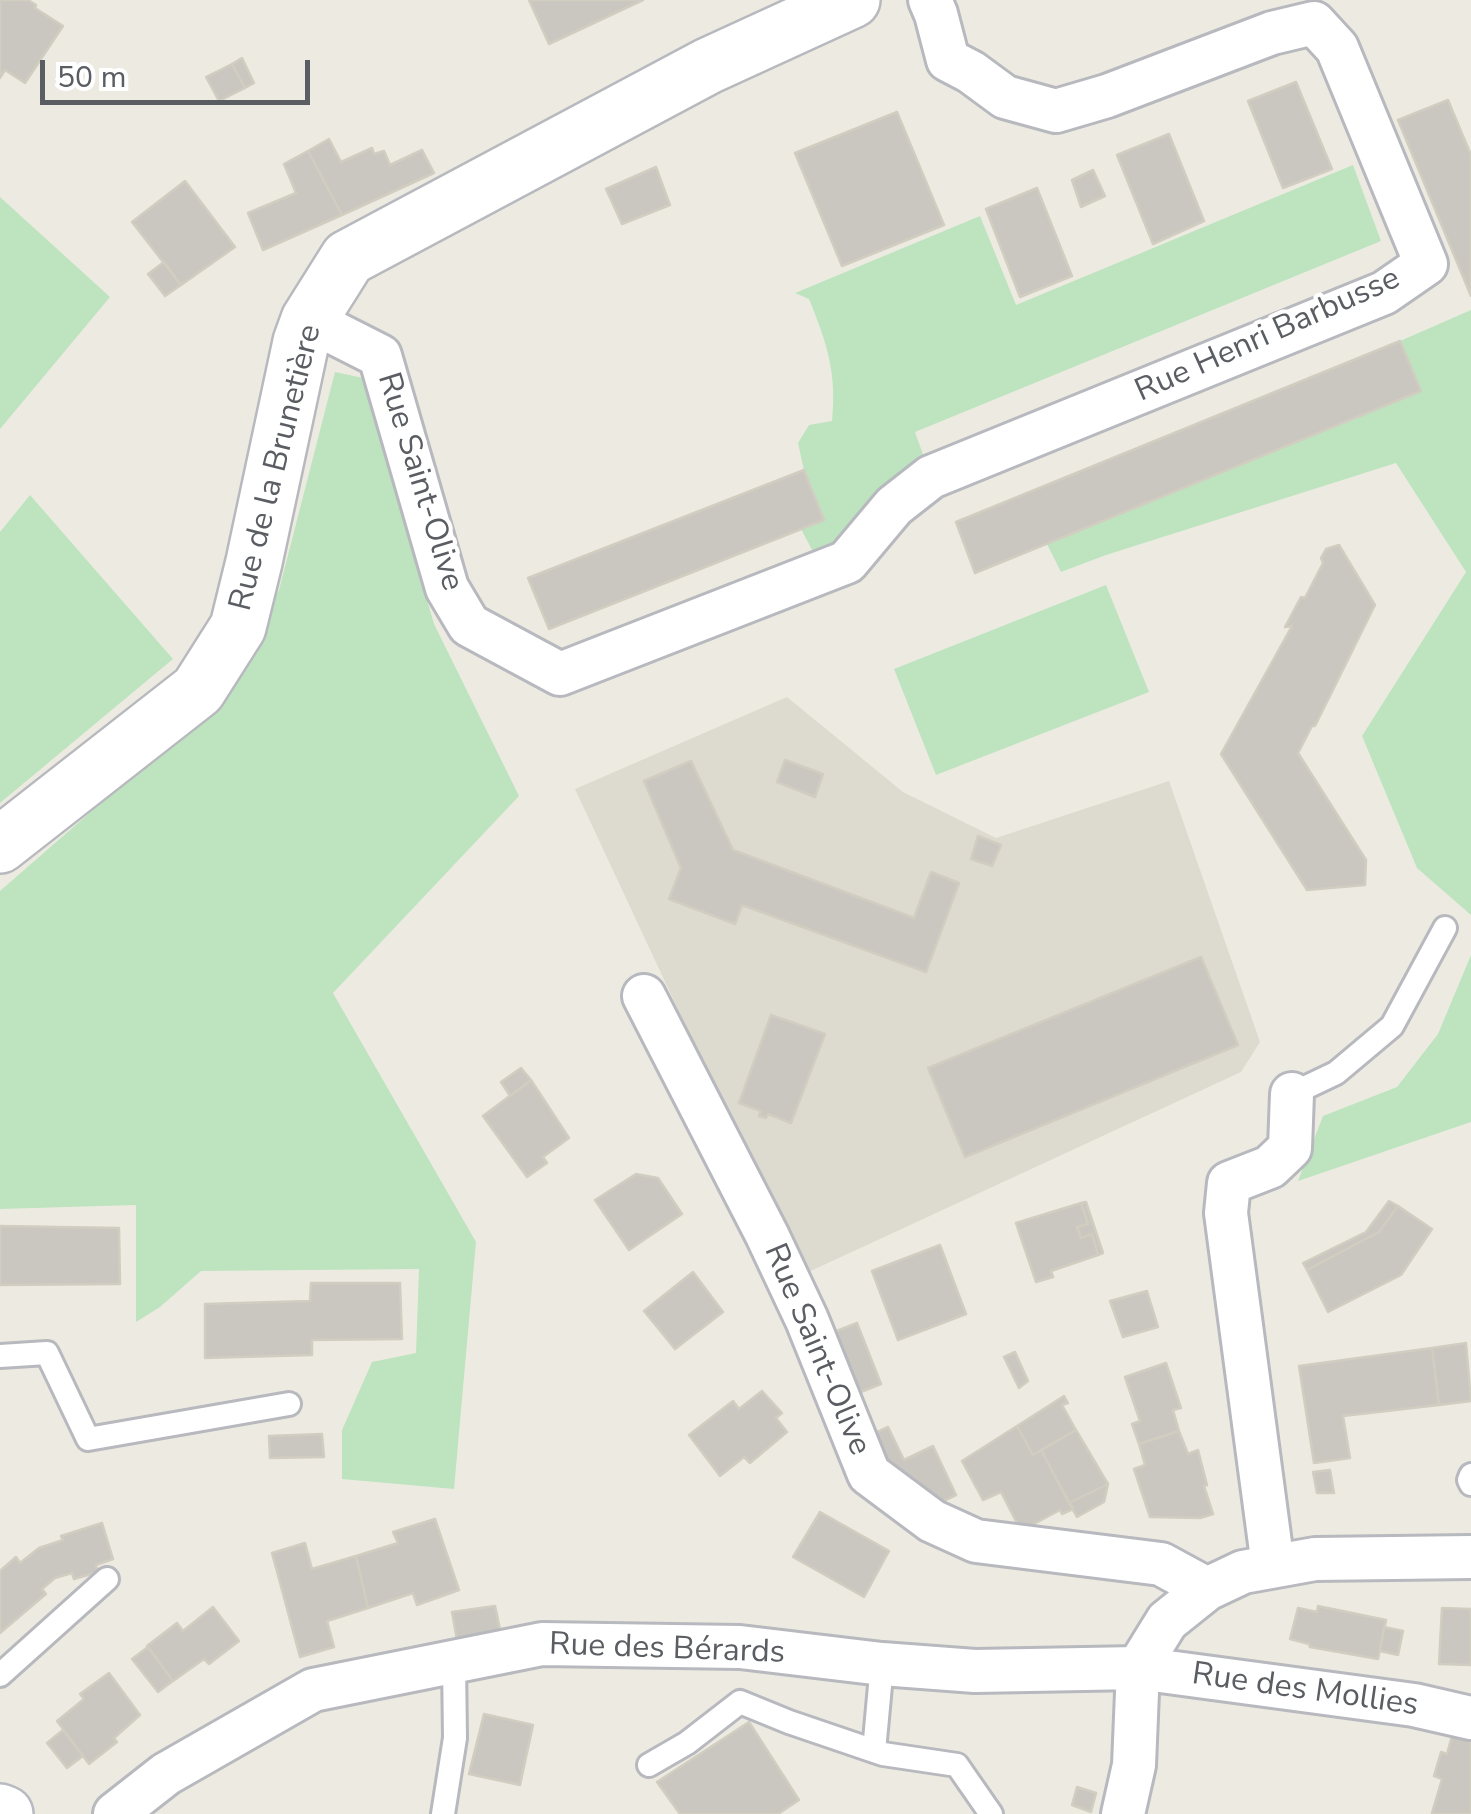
<!DOCTYPE html>
<html>
<head>
<meta charset="utf-8">
<style>
  body { margin:0 }
  #map { position:relative; width:1471px; height:1814px; overflow:hidden; background:#edebe1; font-family:"Nunito Sans",sans-serif }
  canvas { display:block }
  .scale { position:absolute; left:40px; top:60px; width:270px; height:45px; box-sizing:border-box; border:5px solid #5a5d62; border-top:0; padding-left:12px; font-size:30px; line-height:35px; white-space:nowrap; color:#5a5d62; -webkit-text-stroke:8px #fff; paint-order:stroke }
</style>
</head>
<body>
<div id="map">
<canvas width="1471" height="1814"></canvas>
<div class="scale">50 m</div>
</div>
<script>
const context = document.querySelector('canvas').getContext('2d');
context.lineJoin = 'round';
function fill(path, color) { context.fillStyle = color; context.fill(path, 'evenodd'); }
function stroke(path, color, width, dash) { context.strokeStyle = color; context.lineWidth = width; context.lineCap = dash ? 'butt' : 'round'; context.setLineDash(dash || []); context.stroke(path); }
function label(font, color, halo, rows, align = 'center') {
  context.font = font + ' "Nunito Sans",sans-serif'; context.lineWidth = 8; context.setLineDash([]); context.textBaseline = 'middle'; context.strokeStyle = halo; context.fillStyle = color; for (const [text, x, y, turn = 0] of rows) {
    context.save(); context.translate(x, y); context.rotate((+turn || 0) * Math.PI / 180); context.textAlign = isNaN(turn) ? turn : align; if (halo) context.strokeText(text, 0, 0); context.fillText(text, 0, 0); context.restore();
  }
}
fill(new Path2D(`
  M787 697 903 792 996 838 1169 781 1260 1042 1241 1072 802 1275 575 789Z`), '#dddacf');
fill(new Path2D(`
  M1353 165 1381 241 915 432 931 477 819 563 801 529 823 520 804 470 798 443 809 425 832 421C837 373 827 343 809 299L795 293 980 216 1016 305Z
  M0 197 110 297 0 429Z
  M1471 310V915L1417 868 1362 736 1466 572 1396 463 1106 555 1061 572 1047 544 1420 391 1400 341Z
  M335 372 363 378 434 624 519 796 333 993 476 1242 454 1489 342 1479V1430L372 1362 416 1353 419 1269 201 1271 160 1307 136 1322V1205L0 1209V891L218 701 279 590Z
  M30 495 173 659 0 803V532Z
  M1106 585 1149 692 936 775 894 669Z
  M1471 955V1122L1298 1181 1323 1116 1397 1087 1438 1034Z`), '#bde4bf');
const building = new Path2D(`
  M0 0H28L36 5 35 8 63 26 25 83 5 70 0 78Z
  M529 0H643L549 44Z
  M242 58 254 83 245 88 232 64Z
  M232 64 245 88 219 101 206 77Z
  M1296 82 1332 169 1283 188 1248 101Z
  M1448 100 1471 155V296L1398 120Z
  M897 112 944 225 842 266 795 153Z
  M1169 134 1204 221 1153 244 1117 155Z
  M329 139 341 162 372 148 374 154 384 151 390 165 422 150 434 173 342 215 308 151Z
  M308 151 342 215 263 250 248 213 296 193 284 164Z
  M656 167 670 205 622 224 606 189Z
  M1093 170 1105 196 1081 207 1072 180Z
  M185 181 235 247 181 285 132 222Z
  M1037 188 1072 276 1020 297 986 209Z
  M164 262 181 285 165 296 148 274Z
  M1400 341 1421 391 975 573 956 522Z
  M804 470 824 520 549 629 528 578Z
  M1339 545 1375 605 1315 726H1312L1298 753 1366 860 1365 885 1307 890 1221 754 1292 626 1285 627 1301 597 1305 598 1323 563 1321 558 1326 549Z
  M785 760 823 774 815 797 777 782Z
  M691 761 733 850 914 918 931 872 959 883 926 972 742 905 735 924 669 899 681 868 644 781Z
  M978 836 1001 845 992 866 971 859Z
  M1201 957 1238 1045 965 1157 928 1068Z
  M771 1015 825 1034 791 1123 768 1114 766 1118 759 1116 761 1111 739 1103Z
  M521 1068 531 1080 510 1096 501 1082Z
  M531 1080 569 1138 543 1157 547 1163 527 1177 483 1116Z
  M636 1174 658 1178 682 1214 629 1250 595 1200Z
  M1389 1201 1398 1206 1379 1232 1307 1270 1303 1263 1366 1232Z
  M1086 1202 1103 1253 1098 1255 1092 1234 1081 1238 1077 1227 1088 1224 1081 1203Z
  M1081 1203 1088 1224 1077 1227 1081 1238 1092 1234 1098 1255 1051 1271 1053 1277 1036 1282 1016 1223Z
  M1398 1206 1432 1229 1401 1275 1328 1312 1307 1270 1379 1232Z
  M0 1226 119 1228 120 1284 0 1285Z
  M940 1245 966 1314 898 1340 872 1271Z
  M693 1272 723 1312 675 1349 644 1311Z
  M311 1283H400L402 1339 312 1340V1355L205 1358V1304L310 1301Z
  M1147 1291 1158 1327 1123 1337 1110 1301Z
  M857 1323 881 1384 853 1395 829 1334Z
  M1466 1343 1471 1401 1439 1405 1432 1348Z
  M1432 1348 1439 1405 1343 1416 1350 1458 1314 1463 1299 1366Z
  M1015 1352 1028 1381 1019 1388 1004 1357Z
  M1166 1363 1181 1408 1173 1410 1179 1431 1139 1444 1132 1424 1140 1421 1125 1377Z
  M762 1391 782 1413 776 1418 787 1432 750 1463 744 1457 720 1476 689 1435 733 1401 739 1409Z
  M1064 1396 1068 1403 1062 1405 1076 1430 1033 1455 1017 1426Z
  M1017 1426 1033 1455 1041 1450 1073 1509 1062 1514 1060 1510 1021 1531 1001 1492 983 1500 962 1461Z
  M888 1427 904 1460 933 1446 956 1495 931 1507 863 1439Z
  M1076 1430 1108 1484 1069 1503 1041 1450Z
  M1179 1431 1188 1454 1198 1450 1207 1485 1204 1486 1213 1514 1200 1518 1150 1517 1134 1469 1145 1465 1139 1444Z
  M322 1434 324 1457 270 1458 269 1436Z
  M1330 1470 1334 1493H1317L1313 1472Z
  M1108 1484 1104 1502 1077 1517 1069 1503Z
  M820 1512 889 1551 864 1597 793 1557Z
  M435 1519 459 1590 417 1605 413 1593 368 1608 356 1556 398 1543 393 1532Z
  M102 1523 113 1559 96 1565 98 1572 74 1579 72 1573 55 1578 42 1589 46 1594 0 1633V1571L16 1557 20 1563 39 1548 63 1540 61 1536Z
  M305 1543 312 1569 356 1556 368 1608 327 1621 334 1647 300 1657 272 1553Z
  M495 1606 501 1634 457 1640 452 1612Z
  M1318 1606 1386 1620 1378 1659 1310 1647 1309 1644 1290 1639 1298 1608 1317 1612Z
  M213 1607 239 1641 209 1664 204 1659 173 1681 147 1646 177 1623 183 1631Z
  M1442 1608 1471 1609V1665L1439 1664Z
  M1384 1627 1403 1631 1398 1655 1380 1651Z
  M148 1647 173 1681 158 1692 132 1659Z
  M109 1673 140 1715 114 1738 117 1742 89 1764 57 1721 84 1699 80 1694Z
  M484 1714 533 1725 520 1785 469 1774Z
  M749 1722 799 1800 778 1814H680L657 1782Z
  M1455 1725 1471 1729V1814H1435L1432 1813 1442 1779 1434 1776 1441 1752 1447 1754Z
  M63 1730 83 1756 67 1768 47 1743Z
  M1077 1787 1096 1793 1091 1812 1072 1805Z`);
fill(building, '#cac7c0');
stroke(building, '#d1cdc0', 2.5);
const service = new Path2D(`
  M1292 1094 1336 1073 1392 1026 1445 928
  M0 1356 47 1353 88 1439 289 1404
  M1471 1475 1469 1480 1471 1484
  M0 1675 107 1579
  M874 1751 882 1664
  M649 1765 687 1743 740 1702 789 1722 883 1754 957 1765 991 1814
  M443 1814 455 1738 454 1662`);
const minor = new Path2D(`
  M309 320 380 356 447 588 469 625 560 674 847 562 894 506 931 477 1384 293 1426 264 1337 48 1314 23 1272 33 1107 96 1056 111 1005 97 971 72 948 60 936 14 930 0
  M644 996 767 1235 807 1320 869 1474 932 1521 976 1541 1161 1564 1207 1589 1167 1621 1138 1668 1134 1765 1123 1814
  M1273 1566 1226 1213 1229 1183 1270 1167 1290 1148 1292 1094
  M1207 1589 1243 1572 1315 1559 1471 1557
  M115 1814 166 1774 313 1690 542 1644 740 1647 882 1664 975 1671 1138 1668 1414 1705 1471 1718`);
const tertiary = new Path2D(`
  M0 845 198 690 238 627 254 562 301 342 309 320 348 258 708 66 852 0`);
const secondary = new Path2D(`
  M0 1812 5 1814`);
stroke(service, '#b7b9be', 28);
stroke(minor, '#b7b9be', 48);
stroke(tertiary, '#b7b9be', 60);
stroke(secondary, '#b7bac0', 60);
stroke(service, '#fff', 22);
stroke(minor, '#fff', 42);
stroke(tertiary, '#fff', 55);
stroke(secondary, '#fff', 55);
label('32px', '#5a5d62', '#fff', [
  ["Rue Henri Barbusse",1268,336,-24],
  ["Rue de la Brunetière",277,468,-76],
  ["Rue Saint-Olive",419,482,73],
  ["Rue Saint-Olive",816,1350,67],
  ["Rue des Bérards",667,1650,2],
  ["Rue des Mollies",1305,1691,8]
]);
</script>
</body>
</html>
